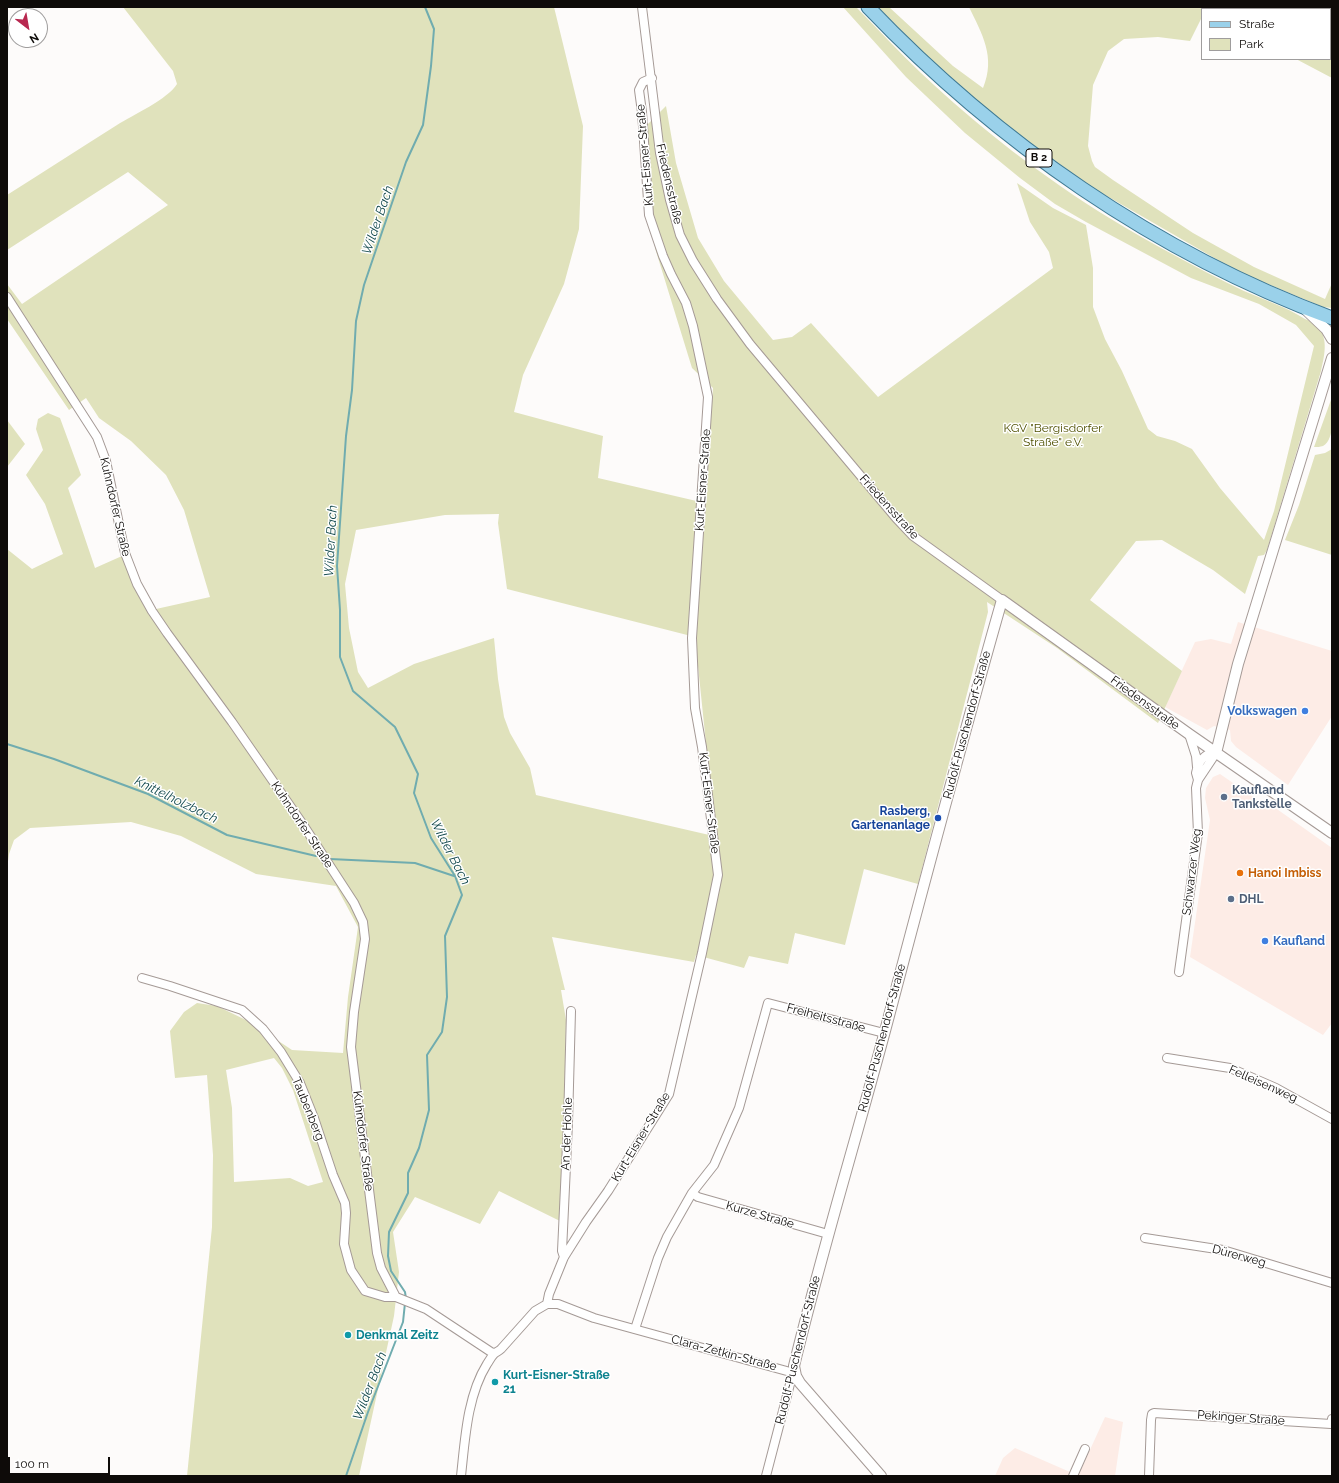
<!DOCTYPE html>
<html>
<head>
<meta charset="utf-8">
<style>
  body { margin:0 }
  #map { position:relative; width:1339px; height:1483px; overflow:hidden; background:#fdfbfa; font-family:Raleway,sans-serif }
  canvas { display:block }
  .frame { position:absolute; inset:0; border:8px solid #0e0b09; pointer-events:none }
  .legend { position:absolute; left:1201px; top:8px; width:130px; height:52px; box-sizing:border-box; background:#fff; border:1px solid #9f9d9d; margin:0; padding:5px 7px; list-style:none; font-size:12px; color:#0e0b09 }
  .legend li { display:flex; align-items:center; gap:8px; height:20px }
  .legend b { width:20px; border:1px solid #9f9d9d }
  .north { position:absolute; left:8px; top:8px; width:40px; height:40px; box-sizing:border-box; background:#fff; border:1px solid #9f9d9d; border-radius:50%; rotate:149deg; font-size:11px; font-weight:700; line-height:16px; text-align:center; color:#0e0b09 }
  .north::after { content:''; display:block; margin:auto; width:14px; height:18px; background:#b82850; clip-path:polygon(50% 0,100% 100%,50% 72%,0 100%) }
  .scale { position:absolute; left:8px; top:1457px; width:102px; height:18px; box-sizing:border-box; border:2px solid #0e0b09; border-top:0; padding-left:5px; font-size:12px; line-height:14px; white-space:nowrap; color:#0e0b09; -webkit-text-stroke:3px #fff; paint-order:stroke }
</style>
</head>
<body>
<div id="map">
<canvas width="1339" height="1483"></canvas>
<div class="frame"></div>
<ul class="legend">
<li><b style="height:5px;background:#9ad1ea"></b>Straße</li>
<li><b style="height:11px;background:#e0e2bc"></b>Park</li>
</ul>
<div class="north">N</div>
<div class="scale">100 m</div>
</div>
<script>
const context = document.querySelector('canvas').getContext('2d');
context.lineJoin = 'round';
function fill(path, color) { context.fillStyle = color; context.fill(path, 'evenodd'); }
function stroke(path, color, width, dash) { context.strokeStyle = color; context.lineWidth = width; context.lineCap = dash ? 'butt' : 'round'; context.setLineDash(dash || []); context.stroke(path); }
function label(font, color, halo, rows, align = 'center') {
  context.font = font + ' Raleway,sans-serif'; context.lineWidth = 3; context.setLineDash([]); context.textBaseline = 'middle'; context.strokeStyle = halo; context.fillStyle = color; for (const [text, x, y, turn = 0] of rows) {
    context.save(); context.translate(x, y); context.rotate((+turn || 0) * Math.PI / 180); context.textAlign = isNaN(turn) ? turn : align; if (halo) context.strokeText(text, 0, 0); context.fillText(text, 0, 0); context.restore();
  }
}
fill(new Path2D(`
  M1238 622 1332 651V716L1288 785 1236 747 1231 741 1230 730 1214 726 1207 730 1165 707 1195 642 1211 639 1231 644Z
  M1220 774 1262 803 1274 807 1332 848V1023L1323 1035 1190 957 1210 820 1205 798 1206 788 1213 777Z
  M1105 1417 1123 1422 1115 1476H1078Z
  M1015 1448 1070 1472 1068 1476H995L1003 1458Z`), '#fdece6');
fill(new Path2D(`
  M123 7H554L583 126 579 229 564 284 523 375 514 412 603 436 598 478 705 503 713 388 692 368 655 248 649 181 647 125 666 106 676 163 698 238 724 281 773 340 792 337 811 323 878 397 1053 268 1049 252 1030 222 1017 183 1053 208 1086 225 1093 268V307L1105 339 1122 371 1148 429 1157 436 1175 441 1192 449 1220 488 1264 540 1274 511 1314 346 1296 325 1259 304 1191 278 1086 222 1055 204 1020 178 965 133 906 77 843 7H856C878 29 899 52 921 73 978 127 1044 178 1111 219 1154 245 1199 269 1244 291 1265 300 1286 307 1305 319 1310 321 1315 323 1318 327 1329 339 1324 357 1321 371L1267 550 1264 555 1258 556 1245 594 1213 570 1162 540 1136 541 1090 600 1182 671 1158 723 1057 648 987 602 988 612 918 884 864 869 845 945 795 933 788 964 749 956 744 968 696 955 694 962 552 937 565 990H561L566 1020 562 1222 499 1191 480 1224 415 1197 393 1232 399 1272 394 1316 359 1476H187L212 1227 213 1155 207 1075 175 1078 170 1031 184 1012 197 1003 217 1006 250 1022 292 1050 343 1053 348 997 358 927 336 886 256 874 181 836 131 822 30 828 14 840 9 854 7 869V549L32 569 63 554 45 504 26 475 43 450 36 429 38 419 48 413 60 418 81 475 68 488 95 568 122 556 133 586 147 611 210 597 184 510 166 475 131 441 99 418 86 398 69 410 7 319V284L22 304 168 205 128 172 7 250V195C44 172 80 148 117 125 133 115 168 99 177 84L173 71ZM499 514 498 523 507 589 695 637 707 753 718 837 536 795 530 768 510 733 504 717 498 679 494 638 414 664 368 688 358 672 349 628 345 584 356 530 445 515ZM274 1058 282 1068 293 1090 323 1182 308 1186 290 1178 234 1182 232 1108 226 1070Z
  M878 7H889L953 66 983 88C996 57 982 34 969 7H1332V78L1296 59H1330V9H1202V17L1190 41 1158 37 1124 39 1108 51 1093 85 1088 146 1092 161 1095 167 1113 180 1193 233 1254 267 1325 299 1332 283V308L1323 307 1251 277 1216 259 1093 188 1010 128 961 88 940 69Z
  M1332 397C1332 409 1336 439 1323 446 1320 447 1317 447 1314 447Z
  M7 420 25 444 7 467Z
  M1332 449V555L1285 540 1299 505 1315 455 1325 453Z`), '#e0e2bc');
stroke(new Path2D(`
  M7 744 54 759 148 794 227 835 316 856
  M330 859 415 863 454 876
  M406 1299 405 1292 391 1271 388 1256 389 1232 408 1193V1173L419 1148 429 1110 427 1055 442 1032 447 997 445 936 462 895 455 876 431 838 414 793 418 774 395 727 353 691 340 657V610L337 566 346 436 352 390 356 321 364 285 381 235 406 162 423 125 431 66 434 29 425 7
  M346 1476 368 1412 403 1322 405 1303`), '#70acaf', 2);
const minor = new Path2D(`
  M642 7 660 153 670 200 680 235 693 261 717 299 750 344 896 518 913 536 1002 600
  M7 297 97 437 106 461 125 553 137 584 152 611 167 633 232 722 302 823 354 903 363 922 365 939 354 1012 351 1047 377 1253 381 1268 396 1297 426 1309 491 1352 494 1353
  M1189 734 1196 756 1197 767
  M1198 780 1196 773C1198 763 1204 752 1216 753
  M1179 972 1198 833 1196 788 1198 780 1216 753
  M142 978 170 986 242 1010 263 1029 281 1052 300 1083 314 1118 333 1175 345 1203 346 1213 344 1244 351 1270 365 1291 385 1297H396
  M1167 1058 1230 1068 1276 1088 1332 1119
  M692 1193 698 1197 828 1234
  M1145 1238 1223 1250 1332 1283
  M564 1257 562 1251 568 1123 571 1011
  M547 1304 549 1294 564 1257 586 1222 608 1191 669 1094 702 953 718 875 702 747 695 708 692 638 708 397 693 326 686 303 671 274 663 256 649 215 642 112 639 90 643 82 652 78
  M635 1329 658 1258 667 1237 692 1193 714 1165 739 1108 768 1003 884 1033
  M461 1476C465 1440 467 1396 487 1364 489 1361 491 1357 494 1354 496 1352 499 1351 501 1349L535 1311 547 1304H558L594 1318 794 1373 790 1384 766 1476
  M1073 1476 1085 1449
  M1149 1476 1151 1420 1152 1414 1154 1413 1331 1424 1332 1419`);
const tertiary = new Path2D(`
  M1306 310 1326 329 1332 339
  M1216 753 1238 664 1332 358
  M881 1476 800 1383 796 1376 794 1366C821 1254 855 1143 885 1031 923 887 961 743 1002 600L1189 734 1332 833`);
const primary = new Path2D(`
  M868 7C997 142 1156 253 1332 318`);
stroke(minor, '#a59a96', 10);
stroke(tertiary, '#a59a96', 12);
stroke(primary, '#3d7892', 15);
stroke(minor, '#fff', 8);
stroke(tertiary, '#fff', 10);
stroke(primary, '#9ad1ea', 13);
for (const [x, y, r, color] of [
  [1305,711,4,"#3f7fe0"],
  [1224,797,4,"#5c6f8a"],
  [938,818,4,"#1a4fb4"],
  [1240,873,4,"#e8710a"],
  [1231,899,4,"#5c6f8a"],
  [1265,941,4,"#3f7fe0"],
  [348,1335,4,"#0f9aa8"],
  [495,1382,4,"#0f9aa8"]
]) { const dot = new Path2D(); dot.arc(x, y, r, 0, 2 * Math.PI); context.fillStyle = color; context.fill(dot); stroke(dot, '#fff', 1.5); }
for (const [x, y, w] of [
  [1039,158,26]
]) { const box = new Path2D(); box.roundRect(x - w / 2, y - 9, w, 18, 3); context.fillStyle = '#fff'; context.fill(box); stroke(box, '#0e0b09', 1); }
label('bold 11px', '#0e0b09', null, [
  ["B 2",1039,158]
]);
label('12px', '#0e0b09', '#fff', [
  ["Kurt-Eisner-Straße",645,155,-95],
  ["Friedensstraße",669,184,77],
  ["Kurt-Eisner-Straße",703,480,-86],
  ["Kuhndorfer Straße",115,507,77],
  ["Friedensstraße",889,507,48],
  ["Friedensstraße",1145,703,36],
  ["Rudolf-Puschendorf-Straße",967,725,-75],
  ["Kurt-Eisner-Straße",709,803,83],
  ["Kuhndorfer Straße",302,825,56],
  ["Schwarzer Weg",1192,872,-83],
  ["Freiheitsstraße",826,1018,15],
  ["Rudolf-Puschendorf-Straße",882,1038,-75],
  ["Felleisenweg",1263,1084,24],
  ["Taubenberg",308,1109,68],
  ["An der Hohle",567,1134,-88],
  ["Kurt-Eisner-Straße",641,1137,-59],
  ["Kuhndorfer Straße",363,1141,83],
  ["Kurze Straße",760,1215,16],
  ["Dürerweg",1239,1256,15],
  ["Rudolf-Puschendorf-Straße",798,1350,-76],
  ["Clara-Zetkin-Straße",724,1353,15],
  ["Pekinger Straße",1241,1418,4]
]);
label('12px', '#4f5000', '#fff', [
  ["KGV \"Bergisdorfer",1053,428],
  ["Straße\" e.V.",1053,442]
]);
label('bold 12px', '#366cbe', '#fff', [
  ["Volkswagen",1297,711],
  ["Kaufland",1273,941,"left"]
], 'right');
label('bold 12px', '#4e5e75', '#fff', [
  ["Kaufland",1232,790],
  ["Tankstelle",1232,804],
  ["DHL",1239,899]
], 'left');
label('bold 12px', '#164399', '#fff', [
  ["Rasberg,",930,811],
  ["Gartenanlage",930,825]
], 'right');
label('bold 12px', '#c56008', '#fff', [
  ["Hanoi Imbiss",1248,873]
], 'left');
label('bold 12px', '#0d838f', '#fff', [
  ["Denkmal Zeitz",356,1335],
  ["Kurt-Eisner-Straße",503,1375],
  ["21",503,1389]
], 'left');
label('italic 13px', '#144a4d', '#fff', [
  ["Wilder Bach",378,220,-71],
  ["Wilder Bach",331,541,-87],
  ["Knittelholzbach",176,800,26],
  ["Wilder Bach",450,852,63],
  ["Wilder Bach",370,1386,-69]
]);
</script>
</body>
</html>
